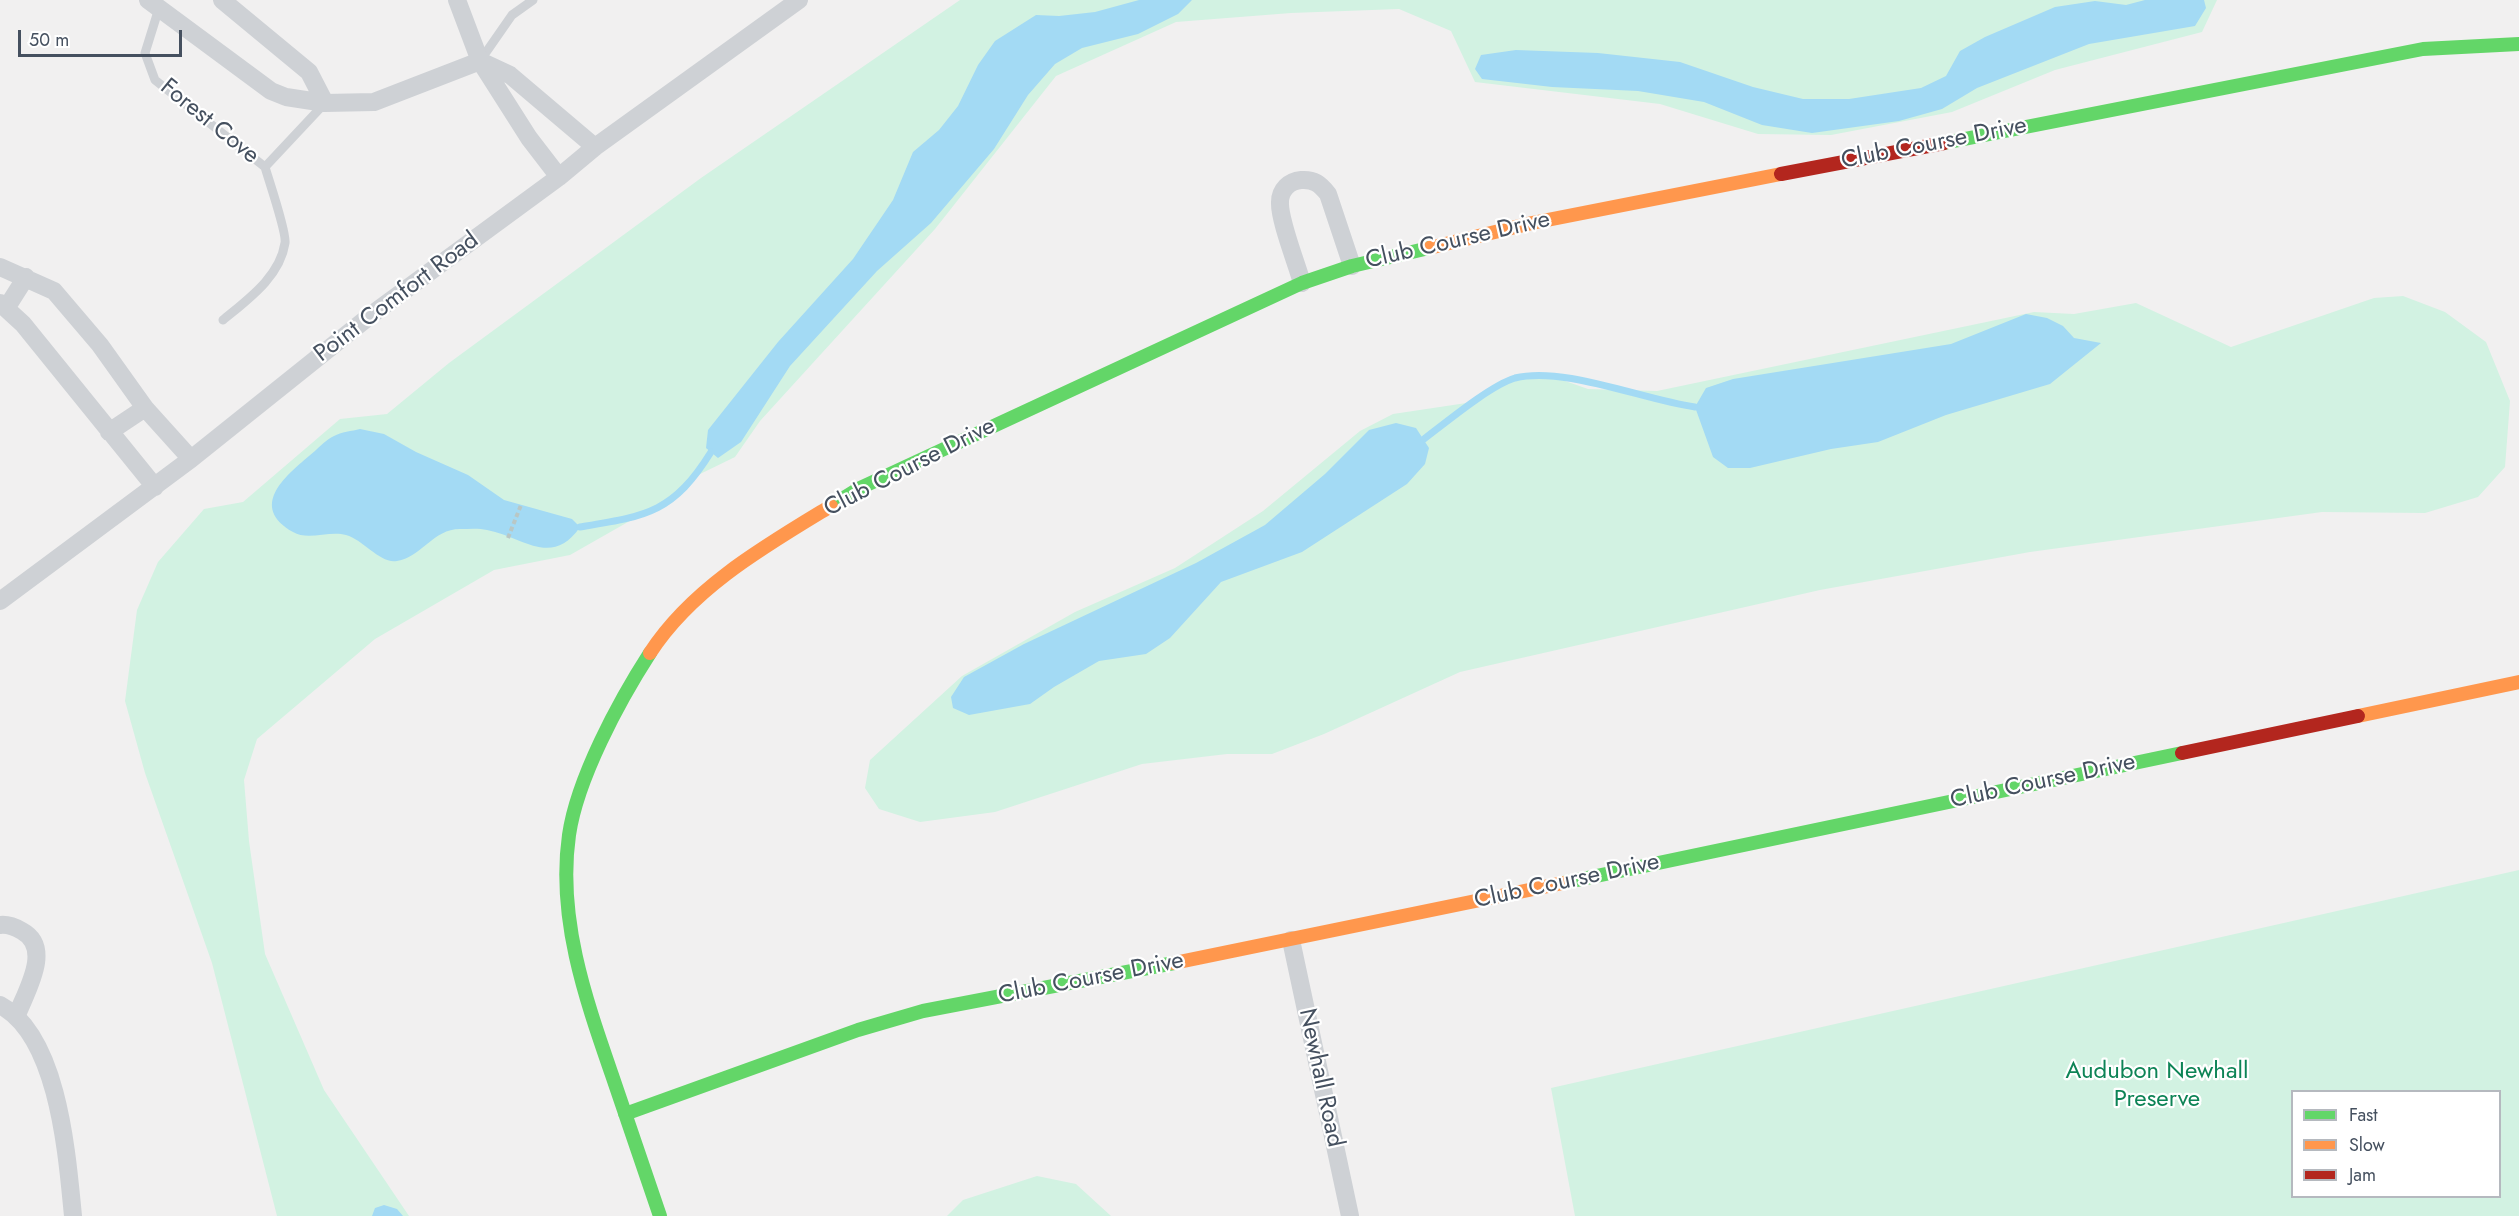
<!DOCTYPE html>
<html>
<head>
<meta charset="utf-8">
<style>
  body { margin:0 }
  #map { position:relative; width:2519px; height:1216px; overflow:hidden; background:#f1f0f0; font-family:Jost,sans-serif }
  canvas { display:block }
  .legend { position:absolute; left:2291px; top:1090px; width:210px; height:108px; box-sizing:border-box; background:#fff; border:2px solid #b5b9bf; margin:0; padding:8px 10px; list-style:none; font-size:18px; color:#45505f }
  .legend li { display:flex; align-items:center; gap:12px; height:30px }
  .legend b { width:30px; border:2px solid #b5b9bf }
  .scale { position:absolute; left:18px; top:30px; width:164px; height:27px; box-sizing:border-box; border:3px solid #45505f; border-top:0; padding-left:8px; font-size:18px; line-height:21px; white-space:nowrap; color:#45505f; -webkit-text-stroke:4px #fff; paint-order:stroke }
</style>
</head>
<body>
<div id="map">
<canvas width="2519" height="1216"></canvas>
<ul class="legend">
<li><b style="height:8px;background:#63d668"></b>Fast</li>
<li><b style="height:8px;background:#ff974d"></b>Slow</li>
<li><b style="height:8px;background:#b3261e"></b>Jam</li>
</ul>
<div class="scale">50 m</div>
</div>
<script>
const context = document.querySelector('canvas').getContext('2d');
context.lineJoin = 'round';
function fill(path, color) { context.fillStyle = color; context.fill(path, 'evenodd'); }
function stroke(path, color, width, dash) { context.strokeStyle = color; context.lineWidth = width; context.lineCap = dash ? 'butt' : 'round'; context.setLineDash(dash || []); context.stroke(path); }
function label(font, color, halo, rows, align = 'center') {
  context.font = font + ' Jost,sans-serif'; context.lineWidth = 4.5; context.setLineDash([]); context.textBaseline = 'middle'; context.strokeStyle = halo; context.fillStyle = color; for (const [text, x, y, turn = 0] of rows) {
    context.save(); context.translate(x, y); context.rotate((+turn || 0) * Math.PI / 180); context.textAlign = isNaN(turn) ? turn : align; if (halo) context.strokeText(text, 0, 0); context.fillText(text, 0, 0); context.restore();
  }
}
fill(new Path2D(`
  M960 0H2217L2202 32 2055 70 1952 112 1831 135 1758 134 1660 104 1475 82 1451 31 1399 9 1291 13 1176 22 1056 76 935 229 760 421 735 457 696 476 666 505 635 518 570 555 494 570 375 639 257 739 244 780 249 841 265 954 324 1090 409 1216H277L212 963 145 773 125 701 137 610 158 562 204 509 243 502 340 419 387 414 449 363 701 178Z
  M2403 296 2445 312 2486 342 2510 401 2505 467 2478 497 2425 513 2322 512 2030 552 1820 590 1460 672 1324 734 1272 754H1227L1142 764 995 812 920 822 879 809 865 788 870 760 962 676 1075 612 1175 568 1263 511 1360 431 1393 414 1473 402 1514 378 1548 375 1588 389 1657 391 2034 312 2074 314 2136 303 2231 347 2374 298Z
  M2519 870V1216H1575L1551 1088ZM2292 1092H2500V1196H2292Z
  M1037 1176 1076 1184 1111 1216H947L963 1200Z`), '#d2f2e2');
fill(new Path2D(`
  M1139 0H1192L1178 14 1138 34 1082 48 1055 64 1028 95 994 149 931 223 877 271 790 366 741 442 718 458 706 448 708 430 778 342 853 259 893 200 913 152 939 130 958 106 978 65 995 41 1036 15 1059 16 1095 12Z
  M2145 0H2204L2206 8 2195 26 2089 44 1977 88 1942 109 1899 121 1812 133 1762 125 1704 102 1638 91 1552 87 1482 79 1475 69 1481 55 1516 50 1598 53 1680 62 1753 87 1803 99H1849L1921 88 1946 76 1960 51 1985 37 2055 7 2095 1 2126 5Z
  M2026 314 2047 318 2063 326 2074 338 2101 343 2050 384 1946 415 1878 442 1831 449 1750 468H1728L1713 457 1695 407 1706 388 1733 379 1951 344Z
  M1396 423 1416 428 1429 448 1425 464 1407 484 1302 552 1221 582 1170 638 1146 654 1099 661 1054 687 1030 704 969 715 953 708 951 697 964 677 1024 644 1196 563 1265 525 1325 474 1369 430Z
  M360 429 384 434 416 452 468 475 504 500 572 519 580 527C552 568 523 537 487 530 479 528 469 529 460 529 433 529 422 557 397 561 380 564 364 540 346 535 330 530 308 541 293 532 249 507 284 477 309 456 317 450 325 440 334 436 341 432 352 431 360 429Z
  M384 1205 397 1209 403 1216H372L375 1208Z`), '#a3daf4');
stroke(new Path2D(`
  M1424 439C1445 423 1491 385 1515 378 1565 366 1643 400 1695 407
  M580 527C647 516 673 513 711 452`), '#a3daf4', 7);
stroke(new Path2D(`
  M508 538 521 505`), '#b9c7c5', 4, [4.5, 3]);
stroke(new Path2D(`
  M159 8 145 53 155 80 265 167
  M480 61 512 15 533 0
  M223 320C247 300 280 277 285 243 287 233 269 181 265 167L325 103`), '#ced1d5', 9);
stroke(new Path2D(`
  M148 0 271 91 286 97 325 103 374 102 480 61
  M222 0 309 72 325 103
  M457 0 480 61 529 138 559 177
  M480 61 510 75 595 147
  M0 267 54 291 100 345 145 408 191 459
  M1302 283C1297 264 1279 220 1280 202 1280 190 1289 181 1301 180 1314 179 1320 184 1328 194L1352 266
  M0 303 23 324 155 487
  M7 307 26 277
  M109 432 145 408
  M0 601 191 459 371 315 559 177 595 147 799 0
  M0 925C8 924 15 927 22 931 53 948 26 991 17 1015
  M1291 940 1350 1216
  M0 1005C59 1036 67 1156 73 1216`), '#ced1d5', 18);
stroke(new Path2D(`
  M1944 143 2423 49 2519 44
  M831 506 860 488 1302 283 1352 266 1429 248
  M650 653C619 701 577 779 569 835 557 919 586 1000 613 1078 629 1124 644 1170 660 1216
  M1563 883 2182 753
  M625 1114 858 1030 923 1011 1174 963`), '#63d668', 14);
stroke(new Path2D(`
  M1429 248 1532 223 1781 174
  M650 653C692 588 765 546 831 506
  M2358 716 2519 682
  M1174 963 1563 883`), '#ff974d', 14);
stroke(new Path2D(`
  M1781 174 1944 143
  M2182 753 2358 716`), '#b3261e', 14);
label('24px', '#45505f', '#fff', [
  ["Forest Cove",209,122,39],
  ["Club Course Drive",1934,144,-11],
  ["Club Course Drive",1458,241,-13],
  ["Point Comfort Road",397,298,-37],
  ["Club Course Drive",910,468,-27],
  ["Club Course Drive",2043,782,-12],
  ["Club Course Drive",1567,882,-12],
  ["Club Course Drive",1091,979,-11],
  ["Newhall Road",1320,1078,78]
]);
label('24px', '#0d8456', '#fff', [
  ["Audubon Newhall",2157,1072],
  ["Preserve",2157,1100]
]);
</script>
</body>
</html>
